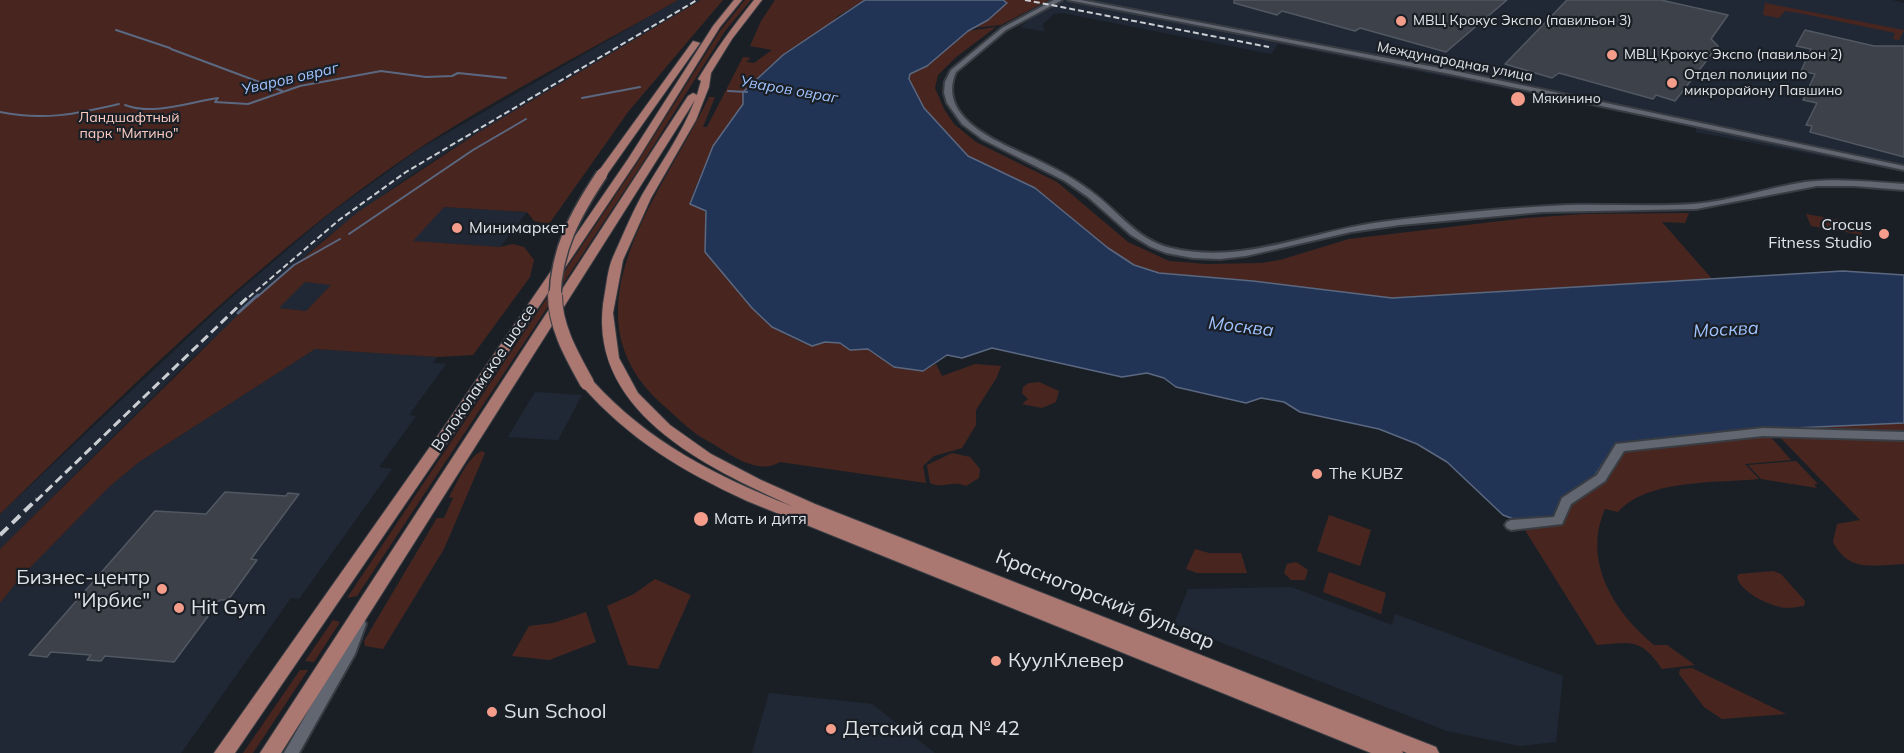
<!DOCTYPE html>
<html>
<head>
<meta charset="utf-8">
<style>
  body { margin:0 }
  canvas { display:block; background:#1a1f26 }
</style>
</head>
<body>
<canvas width="1904" height="753"></canvas>
<script>
const context = document.querySelector('canvas').getContext('2d');
context.lineJoin = 'round';
function fill(path, color) { context.fillStyle = color; context.fill(path, 'evenodd'); }
function stroke(path, color, width, dash) { context.strokeStyle = color; context.lineWidth = width; context.lineCap = dash ? 'butt' : 'round'; context.setLineDash(dash || []); context.stroke(path); }
function label(font, color, halo, rows, align = 'center') {
  context.font = font + ' Mulish,sans-serif'; context.lineWidth = 4.5; context.setLineDash([]); context.textBaseline = 'middle'; context.strokeStyle = halo; context.fillStyle = color; for (const [text, x, y, turn = 0] of rows) {
    context.save(); context.translate(x, y); context.rotate((+turn || 0) * Math.PI / 180); context.textAlign = isNaN(turn) ? turn : align; if (halo) context.strokeText(text, 0, 0); context.fillText(text, 0, 0); context.restore();
  }
}
fill(new Path2D(`
  M678 0H701L451 149 398 184 322 241 189 361 0 549V514L223 305 329 214 418 150Z
  M1056 0H1892L1904 3V172L1696 132V126L1278 44 1271 54 1063 13 1054 14 1042 25 1045 30 1041 31 1020 27Z
  M443 207 527 212 500 247 412 241Z
  M305 282 332 284 306 311 278 308Z
  M315 349 437 357 433 363 446 364 409 415 416 416 379 467 392 469 299 599 291 598 181 753H0V603L20 578 109 487 139 462Z
  M535 392 582 395 558 440 508 437Z
  M1291 587 1392 625 1395 614 1563 676 1556 742 1520 746 1447 731 1174 624 1188 589Z
  M769 693 872 704 935 753H752Z`), '#202835');
fill(new Path2D(`
  M0 0H678C582 55 480 105 389 169 250 267 122 396 0 514Z
  M701 0H723L628 112 549 224 534 221 527 212 444 207 413 241 500 247 513 244 524 247 534 260 530 277 473 355 437 357 315 349 139 462 109 487 20 578 0 603V549L250 303 358 212 479 132ZM305 282 331 285 306 311 279 308Z
  M745 0H751L725 31 642 164 357 596 347 598 637 163 720 31Z
  M775 0H865L838 16 825 29 768 67 713 146 693 193C715 222 718 257 736 287 753 315 781 336 812 346L825 342 840 343 850 350 868 349 894 367 923 371 936 364 942 376 975 364 1001 366 997 377 976 410V425L962 448 934 456 923 466 926 483 780 462C756 477 727 451 706 440 690 431 677 417 663 405 558 312 664 192 709 97H715L703 127H707L743 57 751 58 746 62 754 63 772 50 750 46 761 21Z
  M1003 0H1049L1001 25 972 28 988 20Z
  M1765 3 1904 30 1899 40 1893 39 1895 33 1799 13 1785 11 1779 18 1763 15Z
  M996 27 955 58 938 75 935 88 944 109 954 124 976 142 1057 182 1128 242 1169 261 1206 264 1262 263 1280 260 1349 239 1526 218 1583 214 1689 213 1685 223 1662 222 1713 280 1392 298 1253 281 1159 273 1134 265 1108 248 1035 188 968 156 924 108 909 79 910 74 927 66 968 31Z
  M1806 214 1857 223 1862 235 1811 226Z
  M1039 382 1059 391 1056 402 1042 408 1022 404 1028 399 1022 393 1023 387 1029 383Z
  M1904 423V564C1874 565 1849 573 1833 542L1837 524 1860 520 1772 429Z
  M1769 435 1791 460 1745 464 1759 479C1717 483 1647 479 1618 512L1605 509C1582 561 1614 612 1654 645H1667L1695 665 1662 669C1641 638 1631 642 1597 645L1523 527 1563 524 1570 503 1623 449Z
  M482 451 485 453 444 549 383 649 365 646 364 641 437 518H444L453 498 449 497C457 484 467 457 482 451Z
  M952 453 970 457 980 469 979 478 966 486C952 480 943 489 930 483L927 465Z
  M1796 461 1818 484H1814L1817 488 1761 479 1748 465Z
  M1329 515 1371 530 1360 566 1317 551Z
  M1195 549 1209 553H1241L1247 573H1197L1186 569Z
  M1296 562 1308 570 1305 580H1291L1284 573 1287 564Z
  M1773 571 1781 574 1805 601 1804 606C1796 607 1788 609 1780 607 1766 604 1740 591 1737 577L1739 574Z
  M1329 572 1386 593 1381 614 1323 592Z
  M655 579 691 595 658 669 628 665 607 606 634 594Z
  M586 612 596 642 549 660 512 656 529 626 553 623Z
  M333 620 340 622 314 662 305 661Z
  M1692 668 1786 714 1722 719 1704 707 1679 674 1680 669Z
  M300 670H308L253 753H243Z`), '#48261f');
const water = new Path2D(`
  M865 0H1003L1007 3 988 20 968 31 927 66 910 74 909 79 924 108 968 156 1035 188 1108 248 1134 265 1159 273 1253 281 1392 298 1843 271 1904 275V423L1772 429 1616 445 1595 475 1561 499 1555 517 1516 520 1503 515 1447 462 1417 444 1379 429 1300 412 1284 402 1261 398 1246 403 1176 387 1164 378 1147 373 1122 377 992 348 962 358 947 355 923 371 894 367 868 349 850 350 840 343 825 342 812 346 772 327 752 308 705 252 706 211 690 204 713 146 743 104V92L783 55Z`);
fill(water, '#223455');
stroke(water, '#5b6881', 1.5);
stroke(new Path2D(`
  M116 30 170 48
  M171 49 262 83
  M267 85 282 91
  M728 91 747 92
  M582 98 640 87
  M125 105C153 116 189 102 218 98L215 102 248 104 300 86 381 71 426 77 452 76 458 73 506 78
  M0 112C43 121 77 114 119 104
  M349 234 473 150 526 119
  M257 297 294 265 340 239`), '#5b6881', 2);
stroke(new Path2D(`
  M238 313 258 295`), '#5b6881', 3);
const building = new Path2D(`
  M1234 0H1507L1446 52 1360 28 1355 31 1282 11 1277 15 1234 3Z
  M1567 0H1661L1728 15 1711 39 1718 46 1675 101 1656 95 1653 99 1559 73 1552 78 1505 64Z
  M1805 30 1874 46H1904V157L1810 132 1812 126 1806 125 1817 103 1803 100 1815 74 1801 71 1811 49 1796 46Z
  M225 492 286 496 288 493 299 494 251 559 257 560 228 600H220L174 662 105 656 101 661 87 660 91 655 51 652 47 657 29 655 155 511 206 514Z`);
fill(building, '#3c414a');
stroke(building, '#525861', 1.5);
const minor = new Path2D(`
  M1054 0H1062L1006 30 956 72C937 116 992 139 1024 154 1047 164 1071 176 1092 192 1118 211 1138 241 1171 248 1243 265 1311 231 1381 222 1443 214 1505 208 1568 205 1609 204 1651 207 1693 204 1731 201 1767 188 1805 182 1838 178 1871 182 1904 184V190L1854 186H1817L1696 209 1542 212 1400 225 1351 232 1246 256 1220 259 1193 258 1166 253 1151 247 1131 235 1088 197 1065 181 982 139 962 124 947 103 944 93 945 82 951 70 1002 28Z
  M1068 0H1081L1450 70 1904 166V170L1450 74Z
  M1763 428 1904 432V440L1763 436 1624 451 1605 481 1571 504 1562 524 1511 530 1507 528 1505 525 1507 522 1511 520 1554 517 1562 498 1597 475 1616 444Z
  M359 618 364 620 366 624 355 654 299 753H284L344 648 354 620Z`);
const major = new Path2D(`
  M734 0H742L720 27 638 159 456 430 235 753H214L446 424 628 159 713 26Z
  M754 0H762L732 39 711 73 709 87 696 120 651 198 623 260 613 313 619 358 638 393 670 425 711 454 761 480 815 504 1436 747 1439 753H1407L1402 751 1403 753H1371L747 501C682 471 630 440 582 386L580 383 582 380H592C649 443 716 476 794 507 706 467 581 410 605 292 607 281 608 268 613 257 622 237 631 215 642 195 660 164 682 134 695 100L281 753H260L688 96 693 93 697 95 701 81 698 79C715 51 733 26 754 0Z
  M693 41 700 43 606 176H598V172Z`);
stroke(minor, '#393d43', 4);
stroke(major, '#393d43', 2);
fill(minor, '#616670');
fill(major, '#ab7871');
stroke(new Path2D(`
  M1025 0 1269 47
  M249 297 339 220 406 172 697 0`), '#caced3', 2, [6, 3]);
stroke(new Path2D(`
  M36 501 250 295`), '#caced3', 3, [9, 4.5]);
stroke(new Path2D(`
  M0 535 37 499`), '#caced3', 4, [11, 6]);
const majorBridgeFar1 = new Path2D(`
  M555 297C556 249 576 213 602 174`);
const majorBridge = new Path2D(`
  M555 295C555 327 572 356 587 383`);
stroke(majorBridgeFar1, '#393d43', 14, []);
stroke(majorBridge, '#393d43', 16, []);
stroke(majorBridgeFar1, '#ab7871', 11);
stroke(majorBridge, '#ab7871', 14);
for (const [x, y, r, color] of [
  [1401,21,6,"#f49d8b"],
  [1612,55,6,"#f49d8b"],
  [1672,83,6,"#f49d8b"],
  [1518,99,8,"#f49d8b"],
  [457,228,6,"#f49d8b"],
  [1884,234,6,"#f49d8b"],
  [1317,474,6,"#f49d8b"],
  [701,519,8,"#f49d8b"],
  [162,589,6,"#f49d8b"],
  [179,608,6,"#f49d8b"],
  [996,661,6,"#f49d8b"],
  [492,712,6,"#f49d8b"],
  [831,729,6,"#f49d8b"]
]) { const dot = new Path2D(); dot.arc(x, y, r, 0, 2 * Math.PI); context.fillStyle = color; context.fill(dot); stroke(dot, '#1a1f26', 2); }
label('14px', '#dfe3e8', '#1a1f26', [
  ["МВЦ Крокус Экспо (павильон 3)",1413,21],
  ["МВЦ Крокус Экспо (павильон 2)",1624,55],
  ["Отдел полиции по",1684,75],
  ["микрорайону Павшино",1684,91],
  ["Мякинино",1532,99]
], 'left');
label('14px', '#dfe3e8', '#1a1f26', [
  ["Международная улица",1455,62,11]
]);
label('14px', '#facac0', '#1a1f26', [
  ["Ландшафтный",129,118],
  ["парк \"Митино\"",129,134]
]);
label('italic 15px', '#a0c3ff', '#1a1f26', [
  ["Уваров овраг",290,79,-13],
  ["Уваров овраг",789,90,10]
]);
label('16px', '#dfe3e8', '#1a1f26', [
  ["Crocus",1872,225,"right"],
  ["Fitness Studio",1872,243,"right"],
  ["Минимаркет",469,228],
  ["The KUBZ",1329,474],
  ["Мать и дитя",714,519]
], 'left');
label('16px', '#dfe3e8', '#1a1f26', [
  ["Волоколамское шоссе",484,378,-56]
]);
label('italic 18px', '#a0c3ff', '#1a1f26', [
  ["Москва",1241,327,7],
  ["Москва",1726,330,-3]
]);
label('20px', '#dfe3e8', '#1a1f26', [
  ["Бизнес-центр",150,578,"right"],
  ["\"Ирбис\"",150,601,"right"],
  ["Hit Gym",191,608],
  ["КуулКлевер",1008,661],
  ["Sun School",504,712],
  ["Детский сад № 42",843,729]
], 'left');
label('20px', '#dfe3e8', '#1a1f26', [
  ["Красногорский бульвар",1105,600,22]
]);
</script>
</body>
</html>
